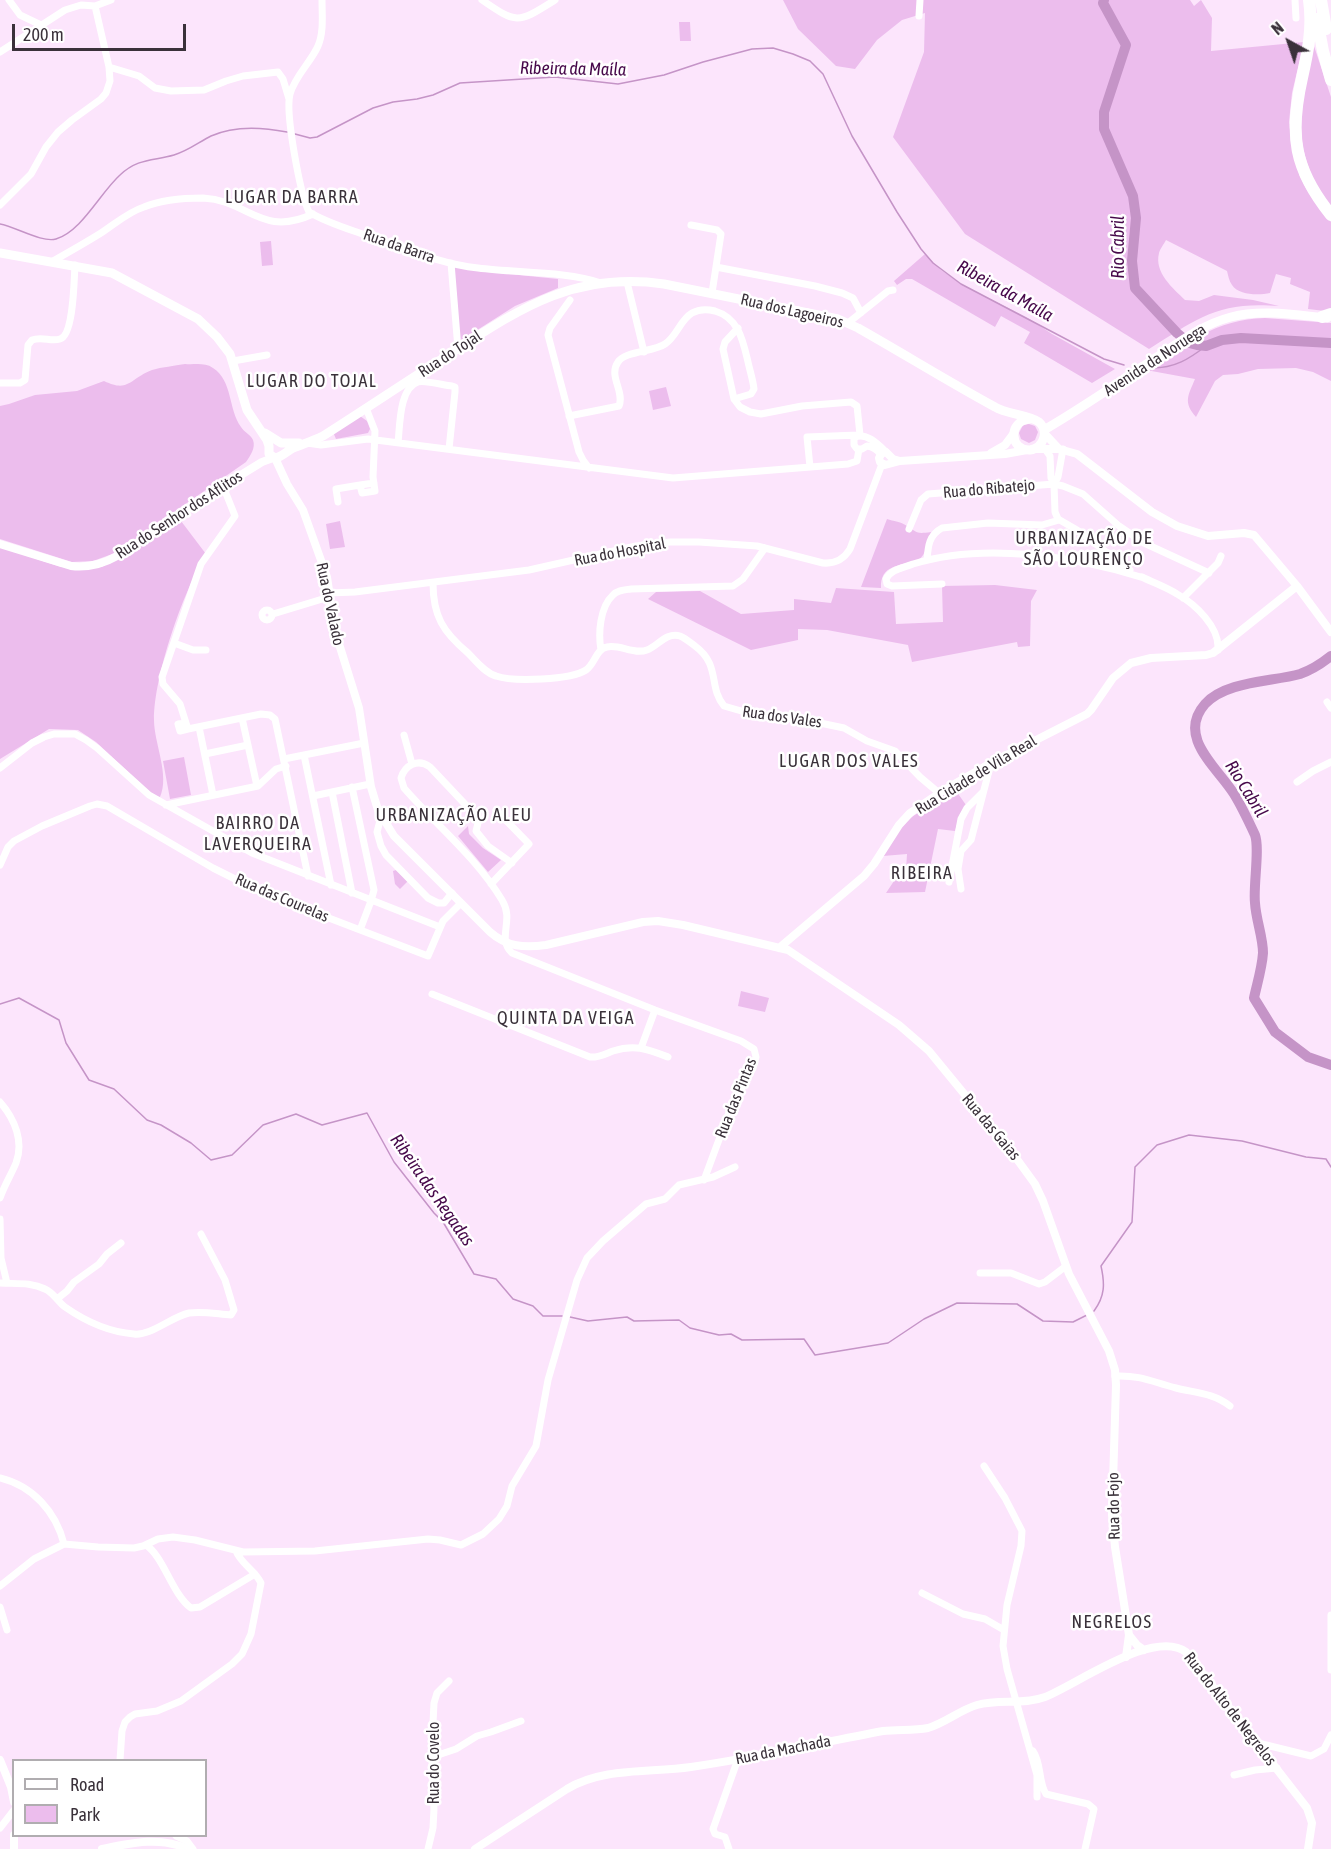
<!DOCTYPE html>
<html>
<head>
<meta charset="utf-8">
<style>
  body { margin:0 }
  #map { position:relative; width:1331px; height:1849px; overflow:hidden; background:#fce5fc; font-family:"Asap Condensed",sans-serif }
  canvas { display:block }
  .legend { position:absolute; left:12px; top:1759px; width:195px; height:78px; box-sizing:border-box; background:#fff; border:2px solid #b0adb0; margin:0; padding:8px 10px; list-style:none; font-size:18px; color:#3a313a }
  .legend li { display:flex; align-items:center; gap:12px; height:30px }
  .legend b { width:30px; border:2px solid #b0adb0 }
  .north { position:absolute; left:1259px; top:12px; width:60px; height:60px; -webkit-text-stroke:4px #fff; paint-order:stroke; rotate:320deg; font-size:16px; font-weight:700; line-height:24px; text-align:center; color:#3a313a }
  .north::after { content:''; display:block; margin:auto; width:21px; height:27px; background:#3a313a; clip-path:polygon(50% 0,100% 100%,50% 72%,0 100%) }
  .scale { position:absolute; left:12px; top:24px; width:174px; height:27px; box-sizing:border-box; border:3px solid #3a313a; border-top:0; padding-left:8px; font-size:18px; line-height:21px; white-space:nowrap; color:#3a313a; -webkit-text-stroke:4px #fff; paint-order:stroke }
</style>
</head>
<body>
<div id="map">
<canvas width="1331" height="1849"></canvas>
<ul class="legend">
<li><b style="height:8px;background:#fff"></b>Road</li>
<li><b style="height:16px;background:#ecbded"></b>Park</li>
</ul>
<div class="north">N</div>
<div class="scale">200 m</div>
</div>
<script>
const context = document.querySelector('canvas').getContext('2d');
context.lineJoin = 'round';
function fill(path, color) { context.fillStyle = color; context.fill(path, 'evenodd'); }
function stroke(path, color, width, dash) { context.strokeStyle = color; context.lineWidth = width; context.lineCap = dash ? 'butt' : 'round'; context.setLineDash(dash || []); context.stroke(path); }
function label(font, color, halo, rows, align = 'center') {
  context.font = font + ' "Asap Condensed",sans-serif'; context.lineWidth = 5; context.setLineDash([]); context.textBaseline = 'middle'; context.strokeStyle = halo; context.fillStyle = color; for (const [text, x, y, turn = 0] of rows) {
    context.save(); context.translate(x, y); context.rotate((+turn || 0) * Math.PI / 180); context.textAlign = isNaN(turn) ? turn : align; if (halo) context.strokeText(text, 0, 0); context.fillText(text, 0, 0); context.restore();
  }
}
fill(new Path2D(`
  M783 0H1190L1194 6 1201 0 1212 18 1211 51 1304 42 1292 93 1289 122 1292 146 1300 177 1307 190 1331 222V310L1325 311 1308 309 1310 292 1290 284 1291 278 1276 274 1270 293C1260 295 1239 296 1232 285 1229 281 1228 275 1227 271L1166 240C1164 244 1160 249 1159 253 1154 273 1173 288 1185 300L1199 301 1214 295 1253 300 1279 306C1218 301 1198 318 1149 349L965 234 893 137 924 52 925 13 902 20 877 40 855 69 836 66 798 29Z
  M679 22H690L691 41H680Z
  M1313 43 1331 97V210C1309 178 1298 145 1300 106 1301 87 1309 63 1313 43Z
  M271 241 273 265 262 266 260 242Z
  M925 254 941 270 961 284 1028 318 1052 334 1115 369 1092 383 1024 343 1030 332 1001 316 995 327 912 279H906L897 285 894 281Z
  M454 266 479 271 558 279V288L515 306 460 341Z
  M1265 318 1331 323V381L1313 372 1296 368 1258 369 1238 374 1223 375 1215 381 1196 417C1183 402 1188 396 1195 379L1146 370C1186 344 1216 319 1265 318Z
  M185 364C195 365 204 362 213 368 233 381 228 409 241 427 244 432 251 435 253 440 256 448 250 456 246 462L115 553 93 561 72 562 0 539V406L9 404 35 395 77 391 104 381C129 393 129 379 152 370 162 367 174 366 185 364Z
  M666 387 671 406 653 410 649 391Z
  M360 416 367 421 370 429 368 433 336 439 333 432Z
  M1029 424 1035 426 1038 432 1035 440 1029 443 1021 439 1019 433 1023 425Z
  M887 519C893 521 902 522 907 526 918 533 916 534 931 532 927 541 927 555 918 560 899 566 880 565 881 588L861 587Z
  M176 520 181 521 206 554C183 592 154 675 154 720 154 743 170 775 160 797L154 796 96 742 78 730 49 729 0 759V547L61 567H102Z
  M340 521 345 547 330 549 326 524Z
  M995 585 1037 590 1031 601 1030 646 1018 647 1017 642 912 662 908 645 827 630 798 629V640L751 650 648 599 656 592 700 591 741 614 794 610V599L831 603 836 588 894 592 896 624 943 622 942 586Z
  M184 757 191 795 170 799 163 761Z
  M954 788 966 805 960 814 955 831 938 829 925 892 886 893 894 881 906 870 907 854 883 856 899 830 909 819Z
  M468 826 469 834 483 848 501 860 488 872 458 836Z
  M396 870 408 881 400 889 395 884 393 871Z
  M741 991 769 998 765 1012 738 1006Z`), '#ecbded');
stroke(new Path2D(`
  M295 134 310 138 317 137 373 108 393 102 417 99 433 95 460 83 555 77 618 84 664 75 703 62 752 49 773 48 793 54 810 61 823 74 852 136 897 212 921 249 933 263 961 284 1104 359 1124 365
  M0 224C16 227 42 243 56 239 82 231 100 193 120 175 138 158 153 161 174 155 188 151 199 142 211 136 235 125 262 127 287 132
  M1152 368C1175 368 1189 359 1206 346
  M0 1004 19 998 59 1020 66 1043 89 1080 114 1089 147 1120 161 1125 191 1143 211 1160 232 1155 263 1125 296 1114 322 1125 367 1113 394 1162 434 1213 443 1222 474 1274 496 1279 513 1299 533 1306 543 1316H562
  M1094 1311C1105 1296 1105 1284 1101 1266L1132 1222 1135 1167 1157 1145 1189 1135 1242 1141 1306 1157 1326 1159 1331 1167
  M570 1317 588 1321 627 1317 634 1321 679 1320 690 1328 719 1335 731 1334 742 1340 804 1339 815 1355 888 1343 924 1319 957 1303 1017 1304 1043 1321 1073 1322 1087 1315`), '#c594c7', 1.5);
stroke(new Path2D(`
  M1104 0 1103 3 1126 45 1104 112V129L1133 196 1136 218 1132 261 1135 288 1177 333 1189 343 1197 345 1206 346 1222 340 1241 338 1331 343
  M1331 656C1321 664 1312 670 1300 674 1271 682 1226 681 1205 704 1176 737 1218 768 1234 794 1242 807 1249 822 1255 835 1260 848 1253 887 1255 903 1256 920 1263 937 1263 953 1262 968 1257 984 1254 998L1275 1032 1308 1057 1331 1065`), '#c594c7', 10);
stroke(new Path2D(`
  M9 0 20 15 41 25
  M322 0C322 15 324 32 318 46 311 62 295 76 290 94 285 112 300 194 309 212 327 223 349 229 368 236 404 248 440 264 478 268 516 273 566 271 601 283
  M482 0C518 25 518 23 555 0
  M1295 0 1296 18
  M919 16 920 0
  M0 52 65 10 81 5 95 6 111 0
  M109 67 139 76 155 88 171 91 204 90 226 81 243 76 278 72 283 79 289 99
  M0 205 31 174 46 147 58 132 72 120 101 99 106 93 110 81 109 67 95 6
  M691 225 717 230 721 234 712 293
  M53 261C69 252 85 243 101 233 115 224 128 212 144 207 161 200 185 198 203 198 248 200 261 238 313 214
  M451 263 458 349
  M716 267 815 286 842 293 853 298 861 313
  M627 282 644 352
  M570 300 550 328 548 335 579 452 583 460 589 468
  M848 323 888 291 893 290
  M738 328 725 342 723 349 734 399 740 407 750 412 761 414 802 406 851 402 857 406 860 435
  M233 361 267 355
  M0 383H20L25 380 28 345 32 340C42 336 51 342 60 339 74 335 74 278 75 265
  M366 408 375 431 373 477 375 491 362 493 360 485 374 483
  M569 416 619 406C625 392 608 376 618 362 625 351 653 352 665 344 677 336 680 320 692 313 699 309 707 309 715 311 739 318 743 341 748 362 750 371 753 380 754 389L751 394 734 399
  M307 443 321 445 368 439 673 478 848 464 857 461 859 449
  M398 443C400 426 399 388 418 382 425 380 443 385 452 386L455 387V392L449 449
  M1045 449 1050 456 1051 478 1054 484 1055 512 1058 519 1077 530 1130 570
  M880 454C877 449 873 447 867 446L862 449H857L854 445V438C865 431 878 444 886 452
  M810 467 807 437 858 435
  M1054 484 1058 477 1063 449
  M338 502 336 489 360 485
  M909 529 921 500 928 494 1054 484 1063 486 1083 494 1119 526 1144 543 1209 573
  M927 560C928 546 929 535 942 528L988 523 1042 525 1059 520
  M1142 577C1154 583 1166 587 1177 594 1195 604 1220 627 1218 650
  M433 583C433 616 443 632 468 653 476 661 485 673 496 676 513 682 571 680 586 670 595 664 596 649 607 647 620 644 634 655 647 650 658 646 666 632 680 636 685 638 691 643 695 646 721 665 708 687 724 706L762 717 801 719 844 728 867 741 895 751 920 777 939 793
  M942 584 892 586 887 584 886 579C891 569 903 568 913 564 983 542 1075 556 1144 578
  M329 593 355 592 529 570 636 546 670 542H699L757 546 823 563C835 564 844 559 850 549L882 464
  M1183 598 1218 563 1221 556
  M262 615a5 5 0 1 1 10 0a5 5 0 1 1-10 0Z
  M273 614 329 597
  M174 643 193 650H206
  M601 650C598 633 600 607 613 595 618 590 624 590 631 589L733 586 743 579 765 548
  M1327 702 1331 708
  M242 718 257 786
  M186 723 180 704 163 684 162 677 201 564 235 516 223 486
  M186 723 188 729 180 731 178 724Z
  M199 727 213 795
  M188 729 261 714 270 715 275 719 308 876
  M404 735 412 764
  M205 754 248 745
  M304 755 331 885
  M284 759 364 743
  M0 768 32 743 44 737 54 734H75L86 740 97 748 149 795 252 853 440 927
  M1297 782 1313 771 1331 762
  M352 787 374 890 371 901 360 930
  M332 792 352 893
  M313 796 370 784
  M166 805 258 786 276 769 286 766
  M381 817 377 832 381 846 386 855 428 898 438 903H444L452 893
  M512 863 488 846 476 831 479 819 430 767C418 758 405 765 401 778L404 788C437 826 476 857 502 900 515 921 496 938 512 953L655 1010 741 1041 754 1049 756 1057 753 1068 730 1110 704 1180
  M0 865 8 847 14 841 42 826 90 806 97 804 107 806 213 868 261 892 428 956 443 921 461 903
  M949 882 961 819 967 808 982 793
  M491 884 529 844 496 810
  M961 889 958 869 961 851 971 840 991 763
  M432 994 590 1057C598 1058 605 1054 613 1051 635 1044 647 1049 668 1057
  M641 1048 655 1010
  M0 1102C15 1119 24 1142 16 1163 11 1175 4 1186 0 1198
  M0 1219 1 1258 7 1283
  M980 1273H1011L1039 1284 1045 1282 1066 1266
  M0 1283C15 1284 31 1282 45 1289 54 1293 58 1302 65 1307 85 1321 109 1332 134 1334 151 1336 171 1317 189 1313 203 1311 217 1314 231 1315L234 1310 225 1280 201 1234
  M57 1299 67 1291 74 1282 99 1264 107 1254 121 1243
  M1115 1376C1142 1375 1152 1382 1176 1388 1196 1393 1213 1393 1230 1406
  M984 1466 1005 1498 1022 1531 1021 1546 1007 1605 1003 1646 1007 1669 1037 1775V1797
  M0 1478C33 1486 56 1512 64 1544
  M146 1545C164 1557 172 1594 191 1608L200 1607 255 1574
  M0 1586 34 1559 64 1544 98 1547 134 1548 143 1546 158 1539 173 1537 195 1540 243 1552 315 1551 428 1539 440 1540 461 1545 483 1534 499 1519 507 1506 512 1486 536 1446 548 1380 577 1280 587 1258 603 1241 646 1204 665 1199 679 1185 713 1177 735 1167
  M922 1593 963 1614 985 1619 1004 1630
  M0 1607 7 1630
  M1331 1615V1670
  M1258 1743 1311 1756 1324 1749 1331 1735
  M1033 1751C1042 1764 1038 1782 1046 1794L1088 1804 1094 1809 1085 1849
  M432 1757 456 1749 477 1736 491 1732 521 1721
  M120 1760 122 1731 125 1722 130 1717 135 1714 157 1711 181 1701 232 1664 242 1654 251 1634 261 1583C255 1570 241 1564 236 1551
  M1234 1775 1255 1770 1277 1768
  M0 1828 14 1810
  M176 1836 187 1841 193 1849
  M428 1849 433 1828 434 1809 432 1760 436 1742 433 1723 434 1703 437 1693 449 1681
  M729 1849 725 1837 715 1834 713 1829 738 1759`), '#fff', 7);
stroke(new Path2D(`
  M1045 434 1059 449
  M1033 449H1059L1077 454 1152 512 1177 526 1208 536 1244 533 1254 535 1297 586 1331 632
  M991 453 1005 445 1014 433
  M275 458 287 484 303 510 327 577 329 590 330 615 359 708 371 787 378 810 394 836 490 932C507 947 524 948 546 945L643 922 658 921 683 925 788 950 899 1025 929 1051 1011 1151 1035 1184 1043 1201 1069 1274 1109 1351 1115 1370 1116 1385 1112 1515 1115 1547 1129 1635 1126 1657
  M900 461 893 459 886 452 882 453 879 458 880 462 885 465 900 461 1005 454 1027 450
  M0 544 71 566C88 568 103 564 117 556L223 486 262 462 273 458
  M779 948 864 876 874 864 899 825 910 813 944 790 991 763 1087 714 1091 710 1113 678 1131 663 1151 658 1206 655 1213 653 1297 586
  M1129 1635 1137 1645 1144 1650
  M0 1760 11 1787 14 1802
  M14 1835V1849
  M102 1849C131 1843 160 1836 188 1849
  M475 1849 567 1789C603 1767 650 1773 691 1767 755 1758 819 1743 883 1731 897 1729 913 1731 928 1728 945 1723 960 1710 977 1705 999 1699 1024 1705 1045 1697 1076 1685 1154 1628 1186 1652L1307 1808 1312 1823 1308 1849`), '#fff', 8);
stroke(new Path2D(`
  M0 253 112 273 198 319 217 337 230 354 247 410 267 440 269 446V454L275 458C282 457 287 451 293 448 303 444 313 441 323 436 364 410 404 383 445 357 518 310 572 271 664 284L838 319 858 328C904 354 949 382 995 407 1006 414 1030 415 1039 422 1049 431 1044 448 1030 450 1010 451 1007 421 1030 419
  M1044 430C1080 409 1114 386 1148 363 1174 346 1200 325 1231 317 1261 309 1296 315 1327 318
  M265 433 281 443H299`), '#fff', 9);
stroke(new Path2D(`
  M1309 0C1313 27 1308 51 1302 78 1289 135 1294 169 1331 215
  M1321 0 1326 29
  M1317 19 1323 51 1331 80
  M1322 317 1331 314`), '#fff', 12);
label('16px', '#3a313a', '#fff', [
  ["Rua da Barra",399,246,19],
  ["Rua dos Lagoeiros",792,311,13],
  ["Rua do Tojal",450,354,-33],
  ["Avenida da Noruega",1155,360,-33],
  ["Rua do Ribatejo",989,489,-5],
  ["Rua do Senhor dos Aflitos",179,515,-33],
  ["Rua do Hospital",620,552,-11],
  ["Rua do Valado",330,604,78],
  ["Rua dos Vales",782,717,8],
  ["Rua Cidade de Vila Real",976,775,-31],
  ["Rua das Courelas",282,898,23],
  ["Rua das Pintas",736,1098,-68],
  ["Rua das Gaias",991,1127,50],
  ["Rua do Fojo",1114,1506,-91],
  ["Rua do Alto de Negrelos",1230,1709,52],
  ["Rua da Machada",783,1750,-11],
  ["Rua do Covelo",434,1763,-90]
]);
label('italic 18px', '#46084a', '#fff', [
  ["Ribeira da Maíla",573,69,1],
  ["Rio Cabril",1118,247,-90],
  ["Ribeira da Maíla",1005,291,29],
  ["Rio Cabril",1246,789,58],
  ["Ribeira das Regadas",432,1190,55]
]);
context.letterSpacing = '1.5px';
label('18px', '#3a313a', '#fff', [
  ["LUGAR DA BARRA",292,197],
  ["LUGAR DO TOJAL",312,381],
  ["URBANIZAÇÃO DE",1084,538],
  ["SÃO LOURENÇO",1084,559],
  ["LUGAR DOS VALES",849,761],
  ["URBANIZAÇÃO ALEU",454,815],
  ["BAIRRO DA",258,823],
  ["LAVERQUEIRA",258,844],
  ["RIBEIRA",922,873],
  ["QUINTA DA VEIGA",566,1018],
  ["NEGRELOS",1112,1622]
]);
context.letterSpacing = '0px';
</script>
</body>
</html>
